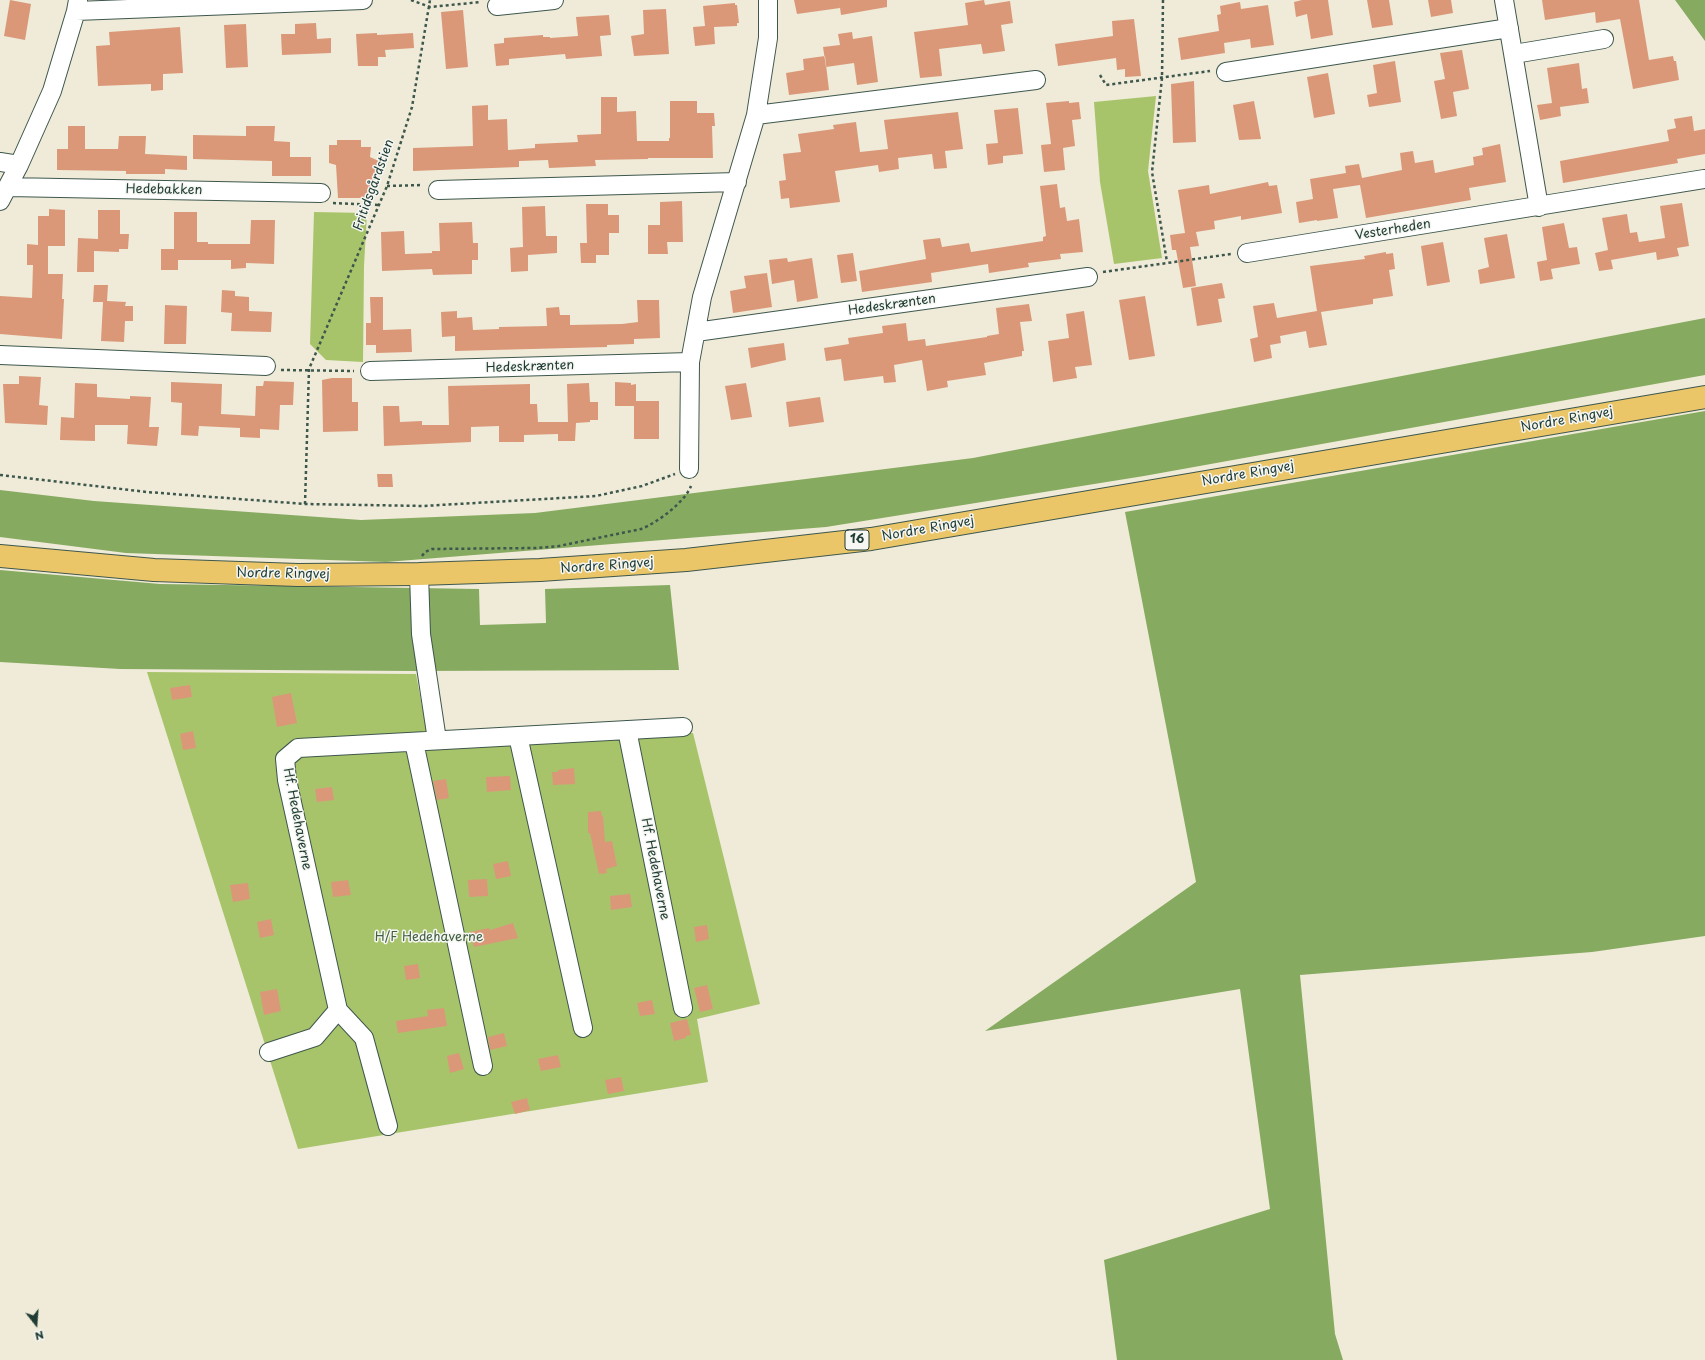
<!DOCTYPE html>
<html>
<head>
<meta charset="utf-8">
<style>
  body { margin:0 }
  #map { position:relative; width:1705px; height:1360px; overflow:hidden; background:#efebd8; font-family:"Playpen Sans",sans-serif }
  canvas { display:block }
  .north { position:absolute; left:16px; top:1304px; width:40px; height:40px; -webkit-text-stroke:3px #f6f6f2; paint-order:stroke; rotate:163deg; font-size:11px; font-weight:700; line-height:16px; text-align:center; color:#1f3d34 }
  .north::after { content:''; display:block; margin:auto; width:14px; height:18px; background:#1f3d34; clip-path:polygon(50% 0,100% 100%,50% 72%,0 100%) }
</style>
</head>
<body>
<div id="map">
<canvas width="1705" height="1360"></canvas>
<div class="north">N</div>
</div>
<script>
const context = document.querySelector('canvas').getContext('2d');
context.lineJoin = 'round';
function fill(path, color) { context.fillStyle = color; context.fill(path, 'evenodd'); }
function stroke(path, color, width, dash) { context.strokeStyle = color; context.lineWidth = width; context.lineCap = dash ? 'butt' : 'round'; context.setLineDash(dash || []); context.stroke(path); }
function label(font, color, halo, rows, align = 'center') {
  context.font = font + ' "Playpen Sans",sans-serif'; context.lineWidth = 3; context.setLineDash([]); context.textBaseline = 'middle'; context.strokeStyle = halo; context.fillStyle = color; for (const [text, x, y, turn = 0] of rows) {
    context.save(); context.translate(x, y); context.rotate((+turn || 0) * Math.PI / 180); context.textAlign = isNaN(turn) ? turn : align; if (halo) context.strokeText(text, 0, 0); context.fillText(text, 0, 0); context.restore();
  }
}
fill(new Path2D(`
  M1156 96 1148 171 1162 258 1114 264 1100 182 1094 102Z
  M314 212 367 213 364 266 363 362 326 360 310 344Z
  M147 672 416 674 430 748 693 733 760 1004 697 1019 708 1082 298 1149Z`), '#a8c46b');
fill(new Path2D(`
  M1675 0H1705V41Z
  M1705 318V375L1144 476 826 527 386 562 126 553 0 537V490L94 501 361 520 535 513 973 458Z
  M1705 411V936L1592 952 1300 975 1335 1334 1343 1360H1117L1104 1260 1270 1209 1240 989 985 1031 1196 882 1125 512Z
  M0 570 160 584 479 589 480 625 546 623 545 589 670 585 679 670 412 671 120 669 0 662Z`), '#86aa5f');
fill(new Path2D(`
  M10 0 31 4 25 40 4 36Z
  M794 0H839L840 8 797 14Z
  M839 0H887V7L841 15Z
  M984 0 985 5 1010 1 1013 23 1001 25 1005 51 983 54 981 44 939 49 942 76 920 78 914 32 968 25 965 3Z
  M1302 0H1328L1333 35 1311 39 1307 14 1296 17 1294 2Z
  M1367 0H1389L1393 25 1372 28Z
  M1428 0H1451L1453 13 1431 17Z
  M1542 0H1639L1649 60 1673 56 1674 61H1676L1679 80 1633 89 1620 19 1596 23 1595 12 1545 20Z
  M1240 2 1241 9 1268 5 1274 45 1251 48 1250 39 1224 43 1225 53 1181 60 1178 38 1219 31 1217 15 1221 14 1220 6Z
  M735 3V5H737L739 23H737V26L714 27 715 44 695 46 693 27 705 26 703 6Z
  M666 9 669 54 634 56 631 36 644 34 643 10Z
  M463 10 468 67 446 69 441 12Z
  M609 15 611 35 600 36 602 56 566 59 565 54 509 59V65L496 66 494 44 504 43V38L543 35V37H550V38L578 36 576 17Z
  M1134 19 1141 76 1125 77V69L1117 70 1116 58 1058 66 1055 44 1113 36 1112 21Z
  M316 23 317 39 331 38V53L282 55 281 34H295V24Z
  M246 24 248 67 226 68 224 25Z
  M180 27 183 73 163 74V90L151 91V84L98 86 96 46 110 45 109 32Z
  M852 32 853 39 872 36 878 82 857 85 854 63 826 67 823 47 840 45 838 34Z
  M377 33V35L413 33 414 48 385 50 386 57H378V66H358L356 34Z
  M1462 50 1469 89 1453 92 1457 116 1441 119 1434 81 1445 79 1440 53Z
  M825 56 829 90 789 95 786 73 804 70 803 59Z
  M1395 61 1401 102 1369 107 1367 95 1377 93 1373 65Z
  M1579 63 1582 89 1587 88 1589 103 1560 107 1561 116 1540 120 1537 105 1552 103 1547 68Z
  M1328 73 1335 114 1314 118 1307 77Z
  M1194 81 1196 142 1173 143 1171 84Z
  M601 97H617V112L636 111 637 141H669V138H670V101H697V113H714L715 126H712L713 158H648V159L595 160 596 166 549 168 548 160 519 161V167L413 171V148L473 146 472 106 488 105V120L507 119 508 150 535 148V144L578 142 577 135 601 134Z
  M1069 101V103L1079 102 1081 119 1072 120 1075 146 1063 148 1065 170 1044 172 1041 145 1051 144 1046 103Z
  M1254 101 1261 139 1239 140 1233 105Z
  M1018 108 1023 154 1003 156V163L988 165 986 144 998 143 994 110Z
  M958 112 963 149 945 151 947 168 934 169 932 154 898 158 899 169 879 172 878 165 835 171 840 202 790 208 789 198 781 199 779 181 786 180 783 154 801 152 798 134 834 129 833 125 856 122 860 152 888 149 884 120Z
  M1692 116 1694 131 1705 129V154L1677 159 1678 163 1563 183 1560 161 1669 141 1667 130 1676 128 1674 119Z
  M68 126H85V149H118L119 136H146L145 154 187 156V170L165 169V174H126V171L57 170V149H68Z
  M246 126H275L274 141 290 142V157H311V176H272V161L193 159V135L246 136Z
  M337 140H361V147H371L370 157 383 163 367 198H338L336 165 329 163V145H337Z
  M1500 144 1506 182 1469 188 1471 200 1366 218 1360 185 1333 189 1338 218 1317 221V220L1299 223 1296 202 1313 199 1310 179 1346 173 1345 166 1359 164 1362 178 1402 170 1400 153 1413 151 1415 163 1433 160 1435 173 1474 165 1473 157 1483 155 1482 148Z
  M1268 182 1269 186 1277 185 1282 213 1241 220V216L1214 221 1215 229 1196 232 1199 246 1190 247 1196 286 1183 288 1176 250H1172L1170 235 1185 233 1178 190 1209 185 1210 194Z
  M1057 184 1060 208 1065 207 1067 221 1079 219 1083 252 1060 254 1061 259 1028 263 1029 267 989 273 988 264 931 273 932 282 862 292 859 271 926 259 923 240 940 238 942 247 969 243 971 252 1043 241V237L1046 236 1040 186Z
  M682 201 683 242H667L668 254H648V225H660V202Z
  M1682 203 1689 246 1677 248 1679 256 1657 260 1656 252 1611 260 1613 269 1599 271 1595 253 1608 250 1602 218 1627 214 1630 233 1637 232 1639 242 1665 238 1660 206Z
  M586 204H608V215H619V233H609V255H596V263H581L580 243H587Z
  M545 206 546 236H557V253L528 255V271L511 272 510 248 523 247 522 207Z
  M49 209 65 210V246H48V274H63L62 299H64L62 339 0 334V296L32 298 33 265H27V244L38 245V216H49Z
  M98 210H120V234H129L128 249H119V252L94 251V272H77L78 238 98 239Z
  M174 212H197V242H208V244H250L251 220H275L274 264 246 263V268L231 269V260H178V270H161V249H174Z
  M472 222 473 243H478V260H472V274L433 275 432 269 382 271 381 232 404 231 405 254 432 253V251H440L439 223Z
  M1564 223 1569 248 1577 247 1580 264 1551 269 1553 279 1540 281 1537 262 1547 260 1542 227Z
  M1507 234 1515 278 1480 284 1478 270 1489 267 1484 238Z
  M1443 242 1450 282 1427 286 1421 246Z
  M1386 252V254L1393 253 1395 269 1389 270 1393 296 1373 299V304L1321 312 1327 345 1309 348 1306 331 1280 336 1281 343 1270 345 1272 358 1254 362 1250 339 1258 337 1253 306 1274 303 1277 318 1317 311 1310 266 1365 259 1364 256Z
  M853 253 857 281 841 283 837 255Z
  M787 258 788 262 812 258 818 298 797 302 794 280 772 284 769 260Z
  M767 273 772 307 733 313 730 291 746 288 744 276Z
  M1222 283 1225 298 1218 299 1222 322 1197 326 1191 288Z
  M94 285H108L107 301 126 302 125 306H133V321H125L124 342 101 341 103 302H93Z
  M222 290 235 291V296L249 297V311L272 312 271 332 231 331 232 313 221 312Z
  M1145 296 1155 356 1129 360 1119 300Z
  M370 297H383V330L411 329 412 352 376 353V345H366V323H371Z
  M637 300H659L660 338 634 339V344L607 345V347L455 351V336L442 337 441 312 457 311V318L472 317 473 330 499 329V327L547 326 546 308 559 307 560 315H570V325L622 324 638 322Z
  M1029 304 1032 321 1020 322 1024 351H1022V356L984 363 986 375 947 381 948 387 927 391 922 360 894 365 896 382 884 383 883 376 844 381 841 359 826 361 824 348 849 344 848 338 883 333 882 326 906 323 908 341 925 339 926 346 987 337V336L999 334 996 308Z
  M165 305 187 306 186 344H164Z
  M1084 311 1092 365 1075 367 1077 378 1053 382 1048 341 1069 338 1066 314Z
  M784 343 786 360 751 368 748 348Z
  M19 376 41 377 39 405 48 406 47 425 5 423 3 384H19Z
  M332 378H352V402H358V431L323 432 322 380Z
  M264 381 294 382 293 405H280L279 430 260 429V438L240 437V428L199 426 198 436 181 435 182 403 171 402V382L222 384 221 414 255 416 256 386H263Z
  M615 382 631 383V385L636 384V401H659V439H634V406H615Z
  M75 383 97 384V397L130 399V396L151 397 149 427H159L157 446 127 444 128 425H95V441L60 440 61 417 74 418Z
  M589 383 590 402H598V420H590V422L576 423 575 441H558V434L524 435V442H499V426L471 427V442L384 446 383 406H399L400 422 422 421V425H449L448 386 530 384V404H537L538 422H568L567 384Z
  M746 383 752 417 731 420 725 386Z
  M820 397 824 422 789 427 786 402Z
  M377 474H392L393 487H378Z
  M190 685 192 697 172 700 170 688Z
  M291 693 297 723 277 727 272 697Z
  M193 731 196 748 183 750 180 734Z
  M574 768 575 784 553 785 552 772H558V770Z
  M510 776 511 790 487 792 486 777Z
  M446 779 449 798 437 800 433 781Z
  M332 787 334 800 317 802 315 789Z
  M601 811 602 816H603L605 842 612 841 617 866 606 869 607 873 599 874 590 833H588V812Z
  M508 861 511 876 496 879 493 864Z
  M487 879 488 896 469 897 468 880Z
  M348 880 351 895 333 897 331 882Z
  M248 883 250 899 233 902 230 885Z
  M630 894 632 907 611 910 610 896Z
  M271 919 274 935 260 938 257 922Z
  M513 923 518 938 474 947 470 932 489 928 490 930Z
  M707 925 709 939 696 942 694 927Z
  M418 964 420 978 406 980 404 966Z
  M707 985 713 1009 700 1012 694 988Z
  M277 989 281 1011 264 1015 260 992Z
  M652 1000 655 1014 640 1016 637 1003Z
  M444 1008 447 1026 398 1033 396 1021 428 1016 427 1010Z
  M687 1019 691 1035 686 1036V1038L674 1041 670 1023Z
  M504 1033 507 1046 490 1050 488 1037Z
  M459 1053 464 1069 450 1073 447 1056Z
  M558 1055 561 1067 541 1071 538 1059Z
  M621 1077 624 1091 608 1094 605 1080Z
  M527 1098 530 1110 515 1114 511 1102Z`), '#da9878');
const minor = new Path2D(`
  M1504 0 1539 207
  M497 6 554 0
  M76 11 363 0
  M1514 54 1604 39
  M1226 72 1509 28
  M756 115 1036 80
  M0 162 19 165
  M8 187 321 193
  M438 190 737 182
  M0 201 19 165 52 91 76 11 78 0
  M1247 253 1704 179
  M696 332 1088 277
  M0 355 266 366
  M370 371 690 362
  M689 469 690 362 702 297 756 115 768 38V0
  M419 574 421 634 437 740
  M627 730 683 1008
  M518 736 583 1028
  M414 742 483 1066
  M338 1010 364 1038 388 1126
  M269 1052 315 1037 338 1010 287 780 285 759 298 748 683 727`);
const major = new Path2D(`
  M0 556 154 570 298 575 419 574 540 570 686 560 871 539 1705 397`);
stroke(minor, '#3e574d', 20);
stroke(major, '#3e574d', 24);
stroke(new Path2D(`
  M411 0 430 7 481 2
  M1163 0 1162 78 1152 172 1167 262
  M1100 75 1106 85 1210 71
  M387 186 422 185
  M333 203 379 205
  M1103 272 1231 254
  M281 370 354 371
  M0 475 147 492 305 504 423 506 596 496 642 486 675 474
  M305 504 309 369 387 186 412 107 430 0
  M422 556 425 552 432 549 536 548 559 546 641 529C657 523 685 502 691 486`), '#3e574d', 2.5, [3, 3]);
stroke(minor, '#fff', 18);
stroke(major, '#ebc669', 22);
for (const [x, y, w] of [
  [857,540,24]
]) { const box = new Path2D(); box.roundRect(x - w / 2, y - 10, w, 20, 3); context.fillStyle = '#f6f6f2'; context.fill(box); stroke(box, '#1f3d34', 1); }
label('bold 12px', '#1f3d34', null, [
  ["16",857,540]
]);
label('13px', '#1f3d34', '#f6f6f2', [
  ["Fritidsgårdstien",374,185,-70],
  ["Hedebakken",164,190,1],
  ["Vesterheden",1393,230,-9],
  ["Hedeskrænten",892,305,-8],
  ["Hedeskrænten",530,367,-2],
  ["Nordre Ringvej",1567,420,-10],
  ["Nordre Ringvej",1248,474,-10],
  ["Nordre Ringvej",928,529,-10],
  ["Nordre Ringvej",607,566,-4],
  ["Nordre Ringvej",283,574,1],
  ["Hf. Hedehaverne",297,819,79],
  ["Hf. Hedehaverne",655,869,79]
]);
label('13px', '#415f42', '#f6f6f2', [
  ["H/F Hedehaverne",429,937]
]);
</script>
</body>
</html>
